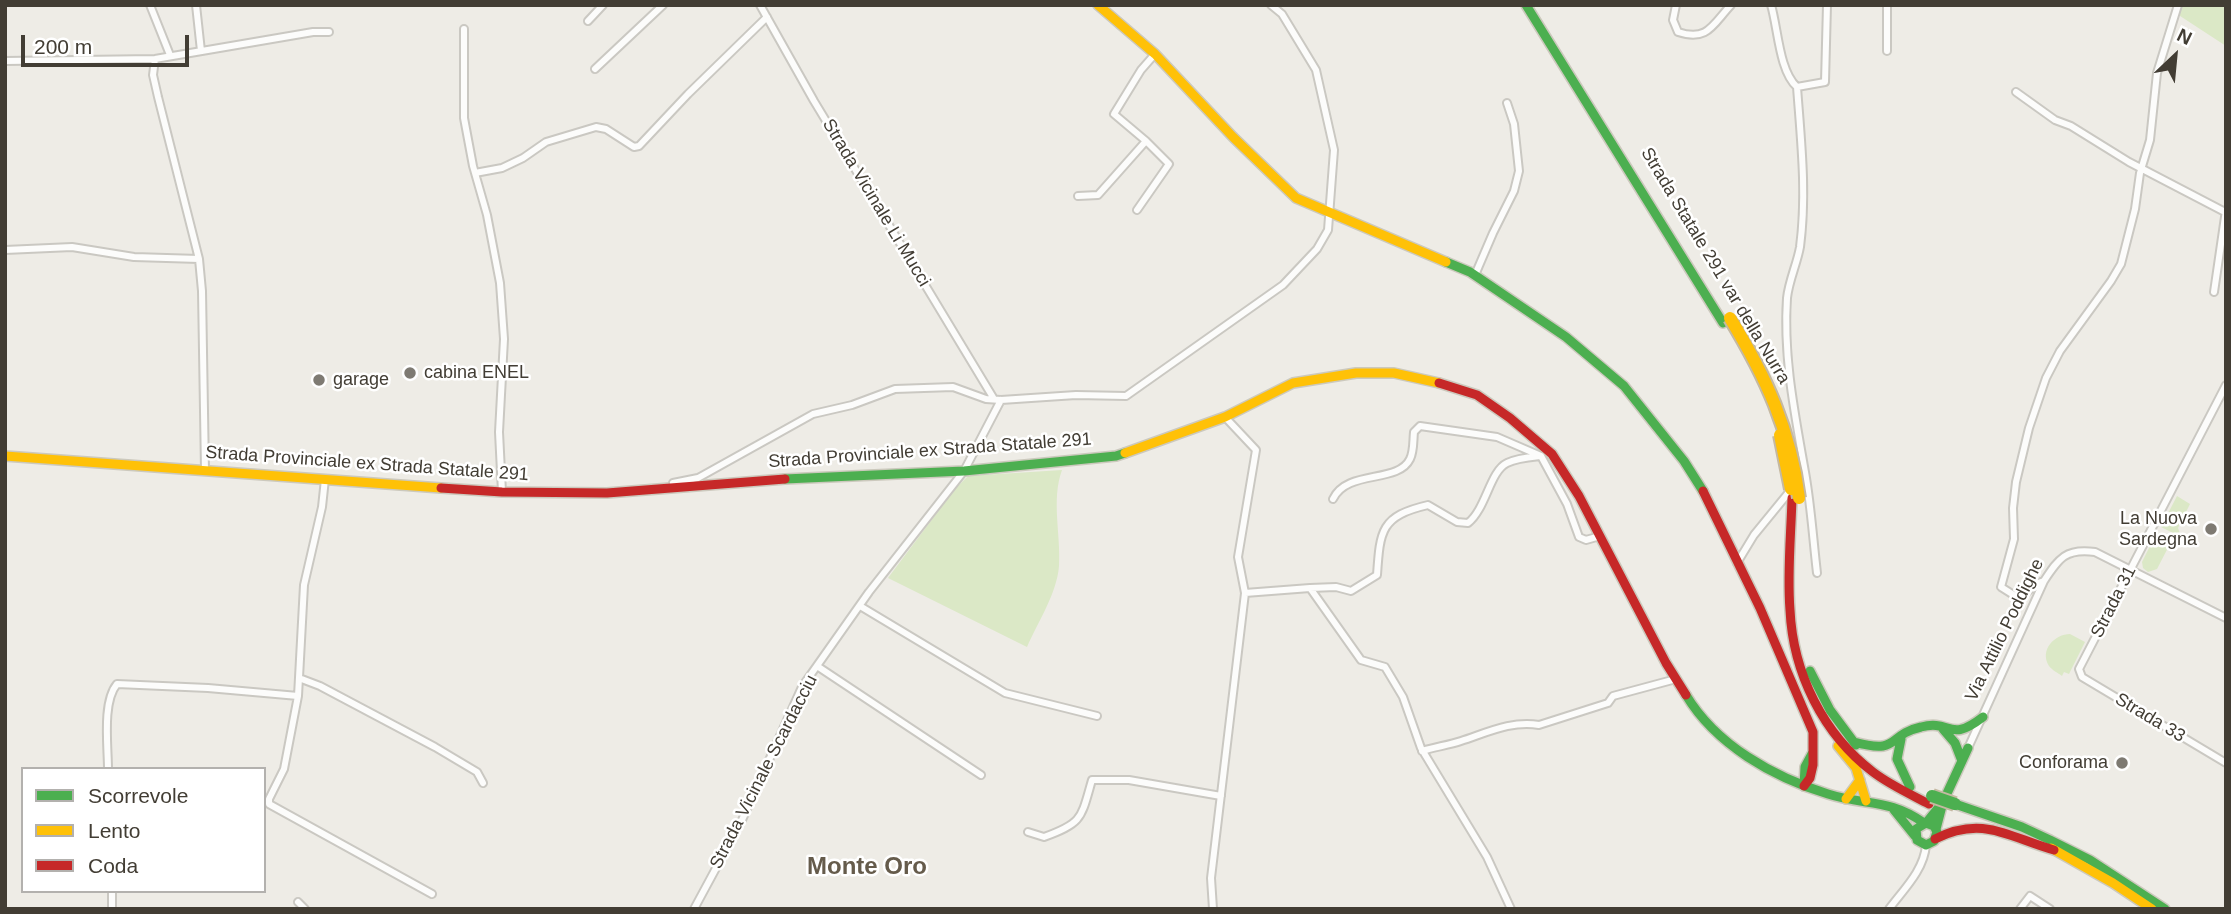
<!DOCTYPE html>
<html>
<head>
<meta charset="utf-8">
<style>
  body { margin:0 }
  #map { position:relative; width:2231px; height:914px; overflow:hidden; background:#eeece6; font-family:Helvetica,sans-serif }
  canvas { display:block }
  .frame { position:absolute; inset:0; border:7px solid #423d34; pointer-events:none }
  .legend { position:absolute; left:21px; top:767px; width:245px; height:126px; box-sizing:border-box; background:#fff; border:2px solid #b3b1ae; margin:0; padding:9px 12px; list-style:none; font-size:21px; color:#423d34 }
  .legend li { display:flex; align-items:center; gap:14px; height:35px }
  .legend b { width:35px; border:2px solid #b3b1ae }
  .north { position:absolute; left:2140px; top:21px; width:70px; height:70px; -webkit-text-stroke:5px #fff; paint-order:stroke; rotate:26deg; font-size:19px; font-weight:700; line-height:28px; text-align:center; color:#423d34 }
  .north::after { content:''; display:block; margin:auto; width:24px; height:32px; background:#423d34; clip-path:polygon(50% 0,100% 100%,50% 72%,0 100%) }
  .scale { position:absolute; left:21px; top:35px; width:168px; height:32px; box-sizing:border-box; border:4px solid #423d34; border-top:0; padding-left:9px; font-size:21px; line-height:24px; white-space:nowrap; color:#423d34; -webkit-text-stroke:5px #fff; paint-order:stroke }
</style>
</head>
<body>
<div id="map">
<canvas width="2231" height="914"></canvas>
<div class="frame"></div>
<ul class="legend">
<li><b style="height:9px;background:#4caf50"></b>Scorrevole</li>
<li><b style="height:9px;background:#ffc107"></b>Lento</li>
<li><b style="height:9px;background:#c62828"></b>Coda</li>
</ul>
<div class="north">N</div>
<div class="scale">200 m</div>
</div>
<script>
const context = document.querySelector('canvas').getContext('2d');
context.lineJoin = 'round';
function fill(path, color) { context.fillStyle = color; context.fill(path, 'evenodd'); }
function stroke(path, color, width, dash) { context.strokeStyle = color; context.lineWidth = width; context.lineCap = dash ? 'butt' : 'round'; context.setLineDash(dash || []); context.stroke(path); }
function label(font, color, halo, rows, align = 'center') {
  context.font = font + ' Helvetica,sans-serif'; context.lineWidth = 5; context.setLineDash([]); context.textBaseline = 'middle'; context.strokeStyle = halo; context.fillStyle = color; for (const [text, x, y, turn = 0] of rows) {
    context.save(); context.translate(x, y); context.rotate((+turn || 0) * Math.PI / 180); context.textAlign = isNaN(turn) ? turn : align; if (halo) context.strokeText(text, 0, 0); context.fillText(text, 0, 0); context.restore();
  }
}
fill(new Path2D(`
  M2180 5H2226V46L2177 14Z
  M1062 470C1051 500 1061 534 1059 566 1057 593 1038 622 1027 647L888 578 954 490 968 476Z
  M2177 496 2190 504 2178 528 2181 536 2187 537 2185 539 2161 527Z
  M2157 532 2172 540 2157 569 2148 572 2143 568 2142 562Z
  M2070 634 2085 642 2069 674 2064 672 2062 676C2058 673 2052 670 2049 666 2039 650 2055 634 2070 634Z`), '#dbe8c6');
const street = new Path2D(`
  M150 5 170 55
  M196 5 201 51
  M760 5 814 101 994 399
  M1676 5 1673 20 1678 32C1708 42 1713 24 1731 5
  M1771 5C1778 28 1779 71 1797 87
  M588 21 603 5
  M464 29V118L473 166 487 215 500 283 504 339 499 432 502 492
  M1887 51V5
  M155 59 153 75 158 97 199 259 202 291 205 471
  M5 61 155 59 313 32H329
  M595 69 663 5
  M1797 87C1801 141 1807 193 1800 247 1797 264 1789 280 1787 298 1783 357 1795 415 1805 472 1811 505 1813 539 1817 573
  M1797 87 1825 82 1827 5
  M2016 92 2055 120 2071 126 2129 162 2225 212
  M475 173 502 168 523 158 546 142 596 127 606 129 634 147 639 146 688 94 767 17
  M1078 196 1098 195 1146 141
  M1137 210 1169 164 1146 141 1114 114 1141 70 1155 54
  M5 250 72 247 134 257 199 259
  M1475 275 1493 233 1514 191 1519 171 1514 124 1507 103
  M2214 292 2226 210
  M2226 385 2079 669 2082 677 2226 763
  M673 483 698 478 813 414 852 405 895 389 953 387 986 399 1001 400 1076 395 1126 396 1283 285 1317 249 1328 230 1334 150 1316 70 1282 14 1271 5
  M1333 499C1347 469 1398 484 1410 459 1414 451 1413 441 1414 432L1420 426 1497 437 1541 456 1567 504 1579 537 1586 540 1600 536
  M1737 563 1754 535 1790 491
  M2044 581 2035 584 2020 599 2001 587 2014 539 2013 508 2016 482 2029 428 2046 378 2060 351 2111 281 2121 264 2135 209 2140 173 2150 140 2157 73 2178 5
  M1310 588 1336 587 1351 591 1377 575C1380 530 1381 516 1428 505L1457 522 1468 523C1486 509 1490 471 1507 463 1517 458 1530 457 1540 456
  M1245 593 1310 588 1361 660 1385 667 1403 697 1421 748 1487 857 1511 909
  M860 606 1005 693 1097 716
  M817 666 981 775
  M299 678 320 686 435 747 477 772 483 783
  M298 696 284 769 269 799V804L432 894
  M1968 748 2044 581C2059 558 2066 548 2095 552L2226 618
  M1422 751C1435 747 1449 745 1461 741 1486 733 1512 720 1539 725L1608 703 1613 696 1676 679
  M108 769C108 746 102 702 117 684L208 688 298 696 304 585 322 507 325 479
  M1028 832 1044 837C1083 823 1081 818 1092 780H1129L1221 796
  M112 891V909
  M298 902 305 909
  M694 909 742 820 802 687 869 592 964 471 1001 400
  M1213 909 1211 878 1245 593 1238 557 1256 450 1225 417
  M1889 909C1904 889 1924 870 1926 845
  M2020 909 2030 896 2050 909`);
const fast = new Path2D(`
  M1526 5 1723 323
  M1446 262 1470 272 1566 337 1624 386 1684 461 1703 491
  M785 479 964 471 1116 456 1125 453
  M1810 671 1830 710 1856 745
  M1686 695C1716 745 1773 777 1828 794 1865 806 1889 798 1924 823
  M1943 729 1955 743 1962 761
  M1901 739 1897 759 1910 787
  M1854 742C1901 755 1886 735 1921 727 1952 719 1948 744 1983 717
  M1804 786 1805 767 1812 754
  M1955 804 2022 827 2050 840
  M1894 810 1915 836
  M1926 823 1934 826 1937 832 1934 841 1926 845 1917 840 1916 829 1926 823 1943 802
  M1936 829 1943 802 1968 748
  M2050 840 2090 860 2165 909`);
const slow = new Path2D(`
  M1098 5 1155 54 1233 137 1296 198 1446 262
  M1125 453 1225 417 1293 383 1356 373H1394L1439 383
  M5 456 441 488
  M1838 746 1856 768 1866 801
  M1846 799 1860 780
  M2051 848 2113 883 2152 909`);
const jam = new Path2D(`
  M1439 383 1477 395 1510 418 1552 454 1579 496 1666 663 1686 695
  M441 488 502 492 607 493 785 479
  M1703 491 1760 608 1813 732V765L1810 778 1804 786
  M1792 498C1791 535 1787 573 1790 610 1793 673 1823 734 1873 772 1890 785 1910 794 1929 804
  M1935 839C1983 815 2008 837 2054 850`);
stroke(street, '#cac8c2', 10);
stroke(fast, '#ccc9bd', 12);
stroke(slow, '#ccc9bd', 12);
stroke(jam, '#ccc9bd', 12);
stroke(street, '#fcfcfb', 6);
stroke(fast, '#4caf50', 9);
stroke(slow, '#ffc107', 9);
stroke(jam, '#c62828', 9);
const fastBridge = new Path2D(`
  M1932 796 1955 804`);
const slowBridge = new Path2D(`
  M1730 318C1766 377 1790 429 1799 498
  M1780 435 1791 489`);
stroke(fastBridge, '#c5b9a2', 16, []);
stroke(slowBridge, '#c5b9a2', 16, []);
stroke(fastBridge, '#4caf50', 12);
stroke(slowBridge, '#ffc107', 12);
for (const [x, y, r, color] of [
  [410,373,7,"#7e7a72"],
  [319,380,7,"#7e7a72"],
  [2211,529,7,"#7e7a72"],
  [2122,763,7,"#7e7a72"]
]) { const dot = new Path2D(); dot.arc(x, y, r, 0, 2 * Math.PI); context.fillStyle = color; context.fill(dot); stroke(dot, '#fff', 2.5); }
label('18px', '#423d34', '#fff', [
  ["Strada Vicinale Li Mucci",876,203,59],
  ["Strada Statale 291 var della Nurra",1715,266,59],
  ["Strada Provinciale ex Strada Statale 291",930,451,-4],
  ["Strada Provinciale ex Strada Statale 291",367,464,4],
  ["Strada 31",2114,602,-63],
  ["Via Attilio Poddighe",2005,630,-64],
  ["Strada 33",2150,718,31],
  ["Strada Vicinale Scardacciu",764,772,-63]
]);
label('18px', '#423d34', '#fff', [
  ["cabina ENEL",424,373],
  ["garage",333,380],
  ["La Nuova",2197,519,"right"],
  ["Sardegna",2197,540,"right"],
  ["Conforama",2108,763,"right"]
], 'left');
label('bold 24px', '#655b4b', '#fff', [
  ["Monte Oro",867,867]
]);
</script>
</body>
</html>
